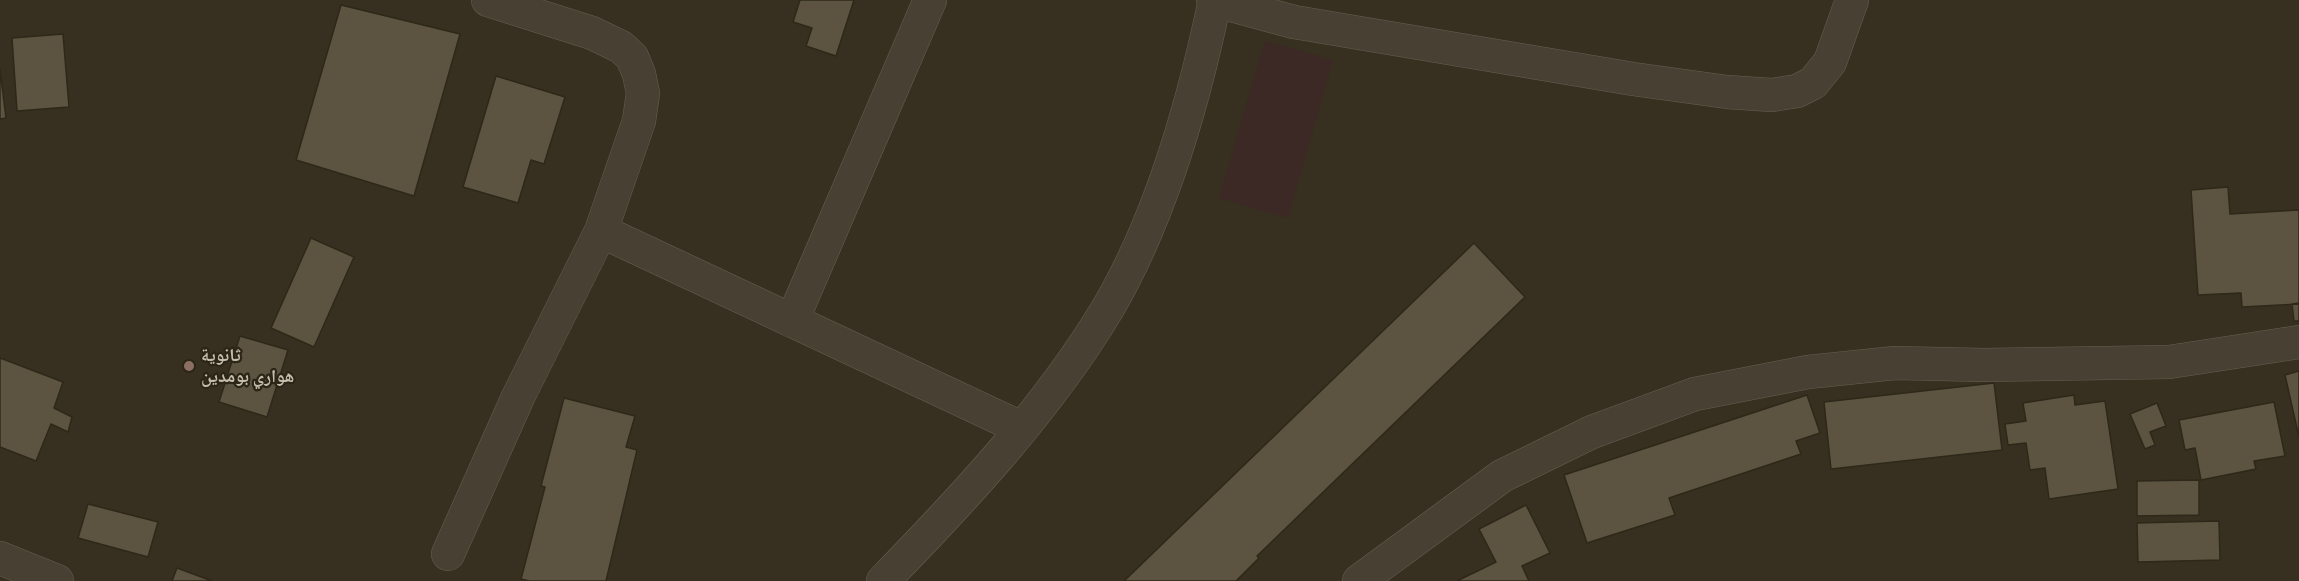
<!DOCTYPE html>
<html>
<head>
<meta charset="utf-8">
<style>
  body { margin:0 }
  canvas { display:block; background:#372f1f }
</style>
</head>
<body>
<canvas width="2299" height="581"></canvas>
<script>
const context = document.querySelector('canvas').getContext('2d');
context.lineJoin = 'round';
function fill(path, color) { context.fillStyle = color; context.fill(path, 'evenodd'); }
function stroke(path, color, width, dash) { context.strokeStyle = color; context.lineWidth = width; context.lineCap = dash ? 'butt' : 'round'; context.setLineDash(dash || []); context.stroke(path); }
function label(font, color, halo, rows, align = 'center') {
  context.font = font + ' Poppins,"Noto Naskh Arabic",sans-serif'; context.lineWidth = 4.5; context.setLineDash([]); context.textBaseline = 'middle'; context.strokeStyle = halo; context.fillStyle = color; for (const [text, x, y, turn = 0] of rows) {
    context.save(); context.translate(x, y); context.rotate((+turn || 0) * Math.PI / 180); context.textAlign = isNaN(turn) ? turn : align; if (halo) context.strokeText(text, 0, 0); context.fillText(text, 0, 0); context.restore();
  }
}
fill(new Path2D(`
  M1265 41 1333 60 1288 218 1219 198Z`), '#3c2825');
const building = new Path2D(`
  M800 0H854L836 56 806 46 812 28 793 22Z
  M341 5 460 34 414 196 296 160Z
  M63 34 69 107 17 111 12 38Z
  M0 69 6 118 0 119Z
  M496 76 565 97 544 164 531 160 518 203 463 187Z
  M2228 187 2230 214 2299 210V304L2242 307 2241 293 2198 295 2191 190Z
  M311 238 354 257 314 347 271 328Z
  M1474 243 1525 297 1257 556 1259 558 1236 581H1124Z
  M2299 303V321H2294L2292 304Z
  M240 336 288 350 267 417 219 402Z
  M0 358 63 382 54 408 72 417 68 432 51 424 36 461 0 447Z
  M2299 371V437L2285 375Z
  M1994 383 2002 450 1831 469 1824 402Z
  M1807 395 1820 433 1796 441 1801 454 1669 498 1675 515 1587 543 1564 475Z
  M2074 395 2075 405 2105 401 2118 489 2049 499 2045 468 2030 470 2026 443 2008 445 2005 424 2026 421 2023 403Z
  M564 398 635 416 626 447 637 450 606 581H529L521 579 545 487 541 486Z
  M2274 402 2285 456 2254 461 2256 469 2201 480 2195 448 2185 450 2179 420Z
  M2157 403 2166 426 2150 432 2155 445 2145 449 2130 414Z
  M2199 480V515L2137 516V481Z
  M88 504 158 522 148 557 78 538Z
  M1526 505 1550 553 1522 566 1529 581H1457L1496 562 1479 529Z
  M2219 521 2220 560 2138 562 2137 523Z
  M177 568 212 581H172Z`);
fill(building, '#5c5440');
stroke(building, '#2e281a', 1.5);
const minor = new Path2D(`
  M488 0 592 33 621 47 632 57 639 74 643 93 639 121 601 231 1021 428
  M1213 0 1294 22 1633 79 1727 92 1772 95 1797 91 1813 83 1830 62 1852 0
  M792 321 930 0
  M448 554 518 397 601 231
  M883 581C964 498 1048 408 1108 308 1160 219 1194 101 1215 0`);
const tertiary = new Path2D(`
  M0 558 57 581
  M1359 581 1502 476 1592 432 1695 394 1808 372 1895 363 1984 365 2169 362 2299 342`);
stroke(minor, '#665f50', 34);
stroke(tertiary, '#665f50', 34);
stroke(minor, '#484133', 33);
stroke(tertiary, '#484133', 33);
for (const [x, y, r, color] of [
  [189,366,6,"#8d6e63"]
]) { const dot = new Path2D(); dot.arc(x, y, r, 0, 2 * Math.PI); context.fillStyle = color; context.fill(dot); stroke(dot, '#2c2618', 2); }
label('bold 18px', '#c5bead', '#2c2618', [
  ["ثانوية",201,356],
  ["هواري بومدين",201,377]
], 'left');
</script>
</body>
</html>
